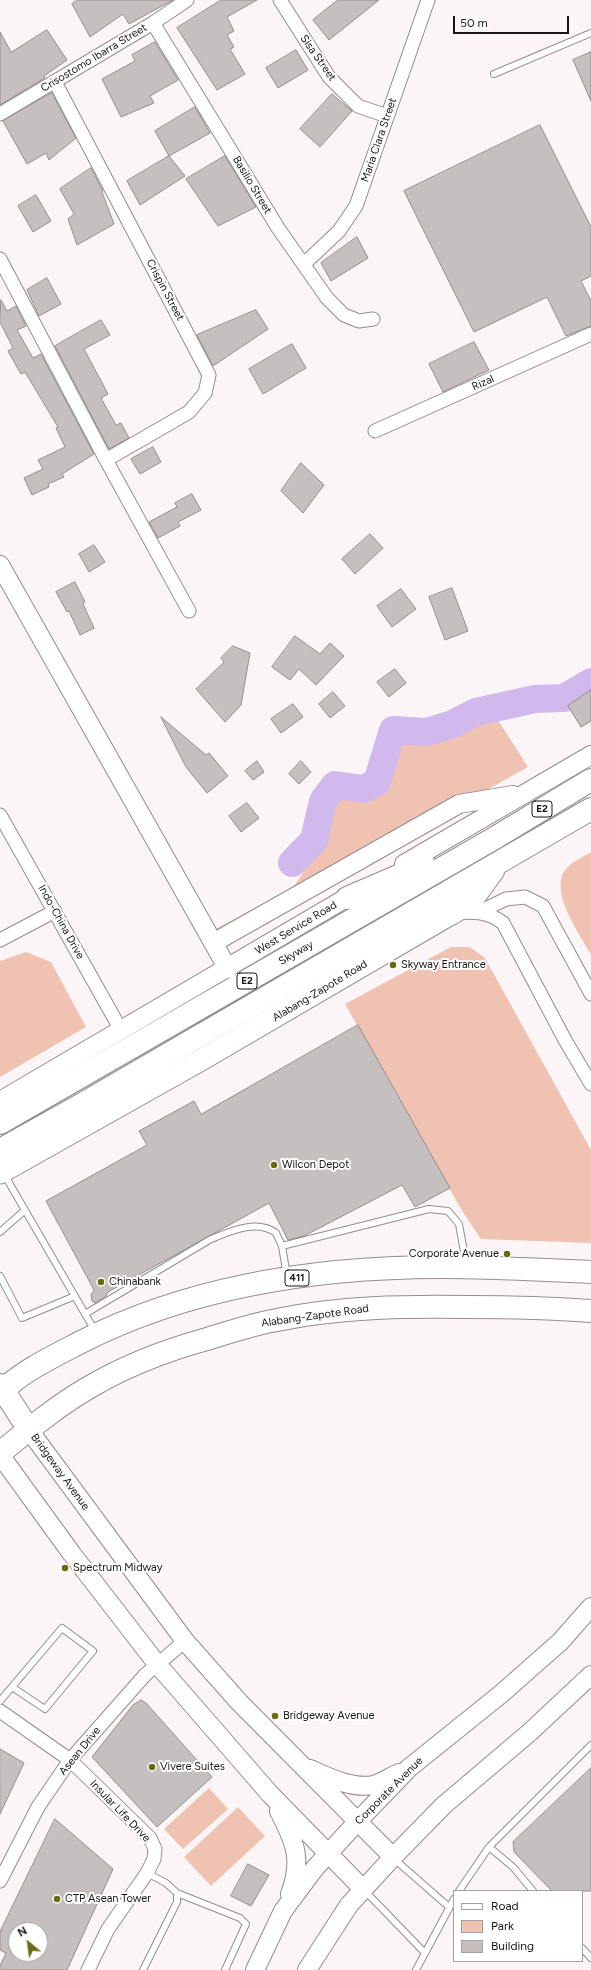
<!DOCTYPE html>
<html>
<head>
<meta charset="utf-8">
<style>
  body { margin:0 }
  #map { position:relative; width:591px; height:1970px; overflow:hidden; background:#fbf5f7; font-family:Figtree,sans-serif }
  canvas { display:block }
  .legend { position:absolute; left:453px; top:1890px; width:130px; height:72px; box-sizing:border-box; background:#fff; border:1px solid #a2a1a2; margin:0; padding:5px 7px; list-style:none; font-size:12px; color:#171516 }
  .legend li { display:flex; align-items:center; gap:8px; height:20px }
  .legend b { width:20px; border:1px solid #a2a1a2 }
  .north { position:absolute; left:8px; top:1922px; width:40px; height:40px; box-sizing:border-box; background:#fff; border:1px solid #a2a1a2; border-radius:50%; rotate:331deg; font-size:11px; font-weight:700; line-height:16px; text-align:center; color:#171516 }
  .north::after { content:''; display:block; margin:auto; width:14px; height:18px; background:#686c10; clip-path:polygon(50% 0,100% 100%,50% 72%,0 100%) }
  .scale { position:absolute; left:453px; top:16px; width:116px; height:18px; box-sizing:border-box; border:2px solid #171516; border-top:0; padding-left:5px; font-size:12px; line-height:14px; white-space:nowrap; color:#171516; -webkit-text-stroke:3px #fff; paint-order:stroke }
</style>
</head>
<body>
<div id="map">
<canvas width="591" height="1970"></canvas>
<ul class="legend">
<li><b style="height:5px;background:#fff"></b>Road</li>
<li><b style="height:11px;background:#f0c2b1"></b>Park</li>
<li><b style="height:11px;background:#c5bfbf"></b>Building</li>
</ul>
<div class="north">N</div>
<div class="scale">50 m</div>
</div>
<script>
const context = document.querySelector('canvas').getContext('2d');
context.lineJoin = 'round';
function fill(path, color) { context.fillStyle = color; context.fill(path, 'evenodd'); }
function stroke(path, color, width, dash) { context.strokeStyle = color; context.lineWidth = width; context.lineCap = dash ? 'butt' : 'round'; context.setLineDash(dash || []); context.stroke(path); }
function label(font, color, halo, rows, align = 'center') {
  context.font = font + ' Figtree,sans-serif'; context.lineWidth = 4; context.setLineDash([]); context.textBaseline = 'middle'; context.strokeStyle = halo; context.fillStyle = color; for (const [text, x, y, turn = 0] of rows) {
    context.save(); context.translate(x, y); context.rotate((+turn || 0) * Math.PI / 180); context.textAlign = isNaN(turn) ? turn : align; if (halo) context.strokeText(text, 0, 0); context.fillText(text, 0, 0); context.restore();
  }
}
fill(new Path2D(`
  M494 714 528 767 234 932 212 931 293 888 319 847 332 793 368 792 384 783 396 733 432 738Z
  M591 852V955C580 934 549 893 565 870 571 862 583 857 591 852Z
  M451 947H470L485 958 591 1150V1243L481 1239 461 1209 345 1004Z
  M26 952 51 962 86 1027 0 1077V961Z
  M209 1788 228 1809 183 1849 164 1829Z
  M238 1807 265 1836 211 1886 184 1857Z`), '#f0c2b1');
stroke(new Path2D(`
  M292 863 314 840 323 801 335 785 364 789 377 782 393 730 427 732 453 724 476 712 535 699 564 698 591 682`), '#d1b9ed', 28);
const building = new Path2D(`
  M77 0H173L129 24 123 14 90 37 72 4Z
  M221 0H257L227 17 234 31 227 35 234 47 230 49 245 74 217 90 177 28Z
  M338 0H379L329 40 313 20Z
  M47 30 67 60 44 76 45 77 43 79 0 105V32L11 52Z
  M155 42 178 80 150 96 154 103 121 117 102 79 135 61 132 55Z
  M296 50 308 70 278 88 266 68Z
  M591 52V101L573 60Z
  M52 93 76 138 49 160 46 153 27 164 3 121Z
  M332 94 352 111 320 147 300 129Z
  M195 107 210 133 169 156 155 131Z
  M540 125 591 227V276L581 281 591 301V326L566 336 547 297 474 332 404 191Z
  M169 156 185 176 140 205 127 181Z
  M225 156 256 207 218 226 186 179Z
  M91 168 103 191 102 192 114 224 77 245 68 219 74 214 60 189Z
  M36 195 51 221 33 232 18 206Z
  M357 237 368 258 331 281 321 263Z
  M47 278 61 304 39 316 27 290Z
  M1 300 7 311 16 306 26 326 17 330 33 358 41 354 94 454 62 474 64 477 48 484 49 487 32 495 24 478 43 469 38 460 65 447 56 428 58 427 25 372 21 374 8 351 13 348 0 322Z
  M256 310 268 329 213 366 197 335Z
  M101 320 110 335 84 349 108 394 101 398 116 425 121 423 129 438 109 449 55 346Z
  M474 342 489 370 443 392 429 364Z
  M292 344 306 368 263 394 249 369Z
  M153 447 161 462 140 474 131 459Z
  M301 463 324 485 303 513 281 491Z
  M192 494 201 510 178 522 180 526 158 538 149 522 177 507 175 503Z
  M370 534 383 548 355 574 342 559Z
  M94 545 105 562 89 572 79 554Z
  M75 582 85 602 83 604 94 628 80 635 69 611 67 612 56 592Z
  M452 588 468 631 445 640 429 597Z
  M401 589 416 609 392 627 377 606Z
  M295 636 320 654 330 643 344 656 316 685 299 669 290 680 272 667Z
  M233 646 250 653 241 705 225 722 196 689 224 662 221 658Z
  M395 669 406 683 389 697 377 682Z
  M591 690V721L581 727 568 706Z
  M333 692 345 706 330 718 319 704Z
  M293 704 303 717 281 733 271 719Z
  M161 717 206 755 209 753 228 776 207 793 186 767Z
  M257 761 264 772 253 780 245 771Z
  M301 761 311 772 299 784 289 774Z
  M247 803 259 818 241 832 229 816Z
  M358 1025 450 1188 415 1207 402 1185 304 1236 288 1240 269 1203 108 1292 106 1296 95 1303 92 1301 91 1295 94 1290 46 1201 147 1145 139 1131 194 1101 201 1114Z
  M141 1700 146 1703 212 1777 157 1827 92 1757 133 1705Z
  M0 1749 24 1763 0 1814Z
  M591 1768V1891H552L514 1852 513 1842Z
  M55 1819 113 1869 67 1970H0V1966L6 1953 0 1950V1932ZM16 1930H40V1954H16Z
  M248 1864 269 1875 251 1906 231 1896Z`);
fill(building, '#c5bfbf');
stroke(building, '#948e8e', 1);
const lane = new Path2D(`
  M494 74 591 33
  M4 1174 95 1331
  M0 1232 25 1210
  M282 1246 429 1209 448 1211 459 1224 466 1263
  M0 1276 22 1318 75 1296
  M85 1314 211 1239C231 1231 257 1219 276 1233L282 1246 287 1276
  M0 1701 62 1628 93 1651 45 1709 12 1687
  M489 1847 513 1867 533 1891
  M393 1858 449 1907
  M365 1891 425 1953
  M459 1891 489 1847 591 1745
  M177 1893 240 1918 246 1924 225 1970
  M582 1948 591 1958
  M143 1970 177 1902V1893L166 1883 147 1873
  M416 1970 454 1899`);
const street = new Path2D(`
  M280 0 329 77 358 106 387 116
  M153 23 278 228 327 298 344 315 359 321 373 319
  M55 82 209 375 205 393 189 412 106 460
  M0 114 153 23 187 0
  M0 259 106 460 189 611
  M304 264 339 231 356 206 428 0
  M375 431 591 334
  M0 815 121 1030
  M479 912 506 899 525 897 543 906 591 994
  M456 913C474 911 489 912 503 923L565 1040 591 1084
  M0 940 55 911
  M0 1711 70 1760 150 1838 155 1849 154 1859 147 1873 108 1929 88 1970
  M0 1881 38 1807 70 1760 145 1675 185 1641`);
const secondary = new Path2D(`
  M0 565 228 969
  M404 864 591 755
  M213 943 459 804 513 795
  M0 1101 358 891
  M29 1430 185 1641 239 1702 393 1857
  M0 1455 72 1554 157 1664 270 1794 363 1889
  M310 1769C328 1777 352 1789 373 1785 382 1783 391 1776 399 1773
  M279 1811C295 1842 303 1860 290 1894
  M255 1970 283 1911 315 1868 357 1822 409 1768 501 1694 560 1642 591 1607
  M307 1970 349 1905 393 1857 444 1805 530 1732 591 1675`);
const primary = new Path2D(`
  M0 1173 201 1060 451 914`);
const highway = new Path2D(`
  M347 898 398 876 423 862
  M451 914 471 901 493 871
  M0 1123 493 839 591 780
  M0 1150 77 1107 591 809
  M0 1385 29 1430
  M0 1393C22 1371 54 1356 81 1342 191 1286 320 1267 442 1267 492 1267 541 1270 591 1272
  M0 1453C28 1430 57 1406 88 1388 125 1366 167 1350 207 1339 230 1332 253 1324 277 1320 340 1307 404 1306 468 1307 509 1307 550 1308 591 1311`);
stroke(lane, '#928d8f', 8);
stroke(street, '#928d8f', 15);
stroke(secondary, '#928d8f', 20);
stroke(primary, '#928d8f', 23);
stroke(highway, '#928d8f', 24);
stroke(lane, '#fff', 6);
stroke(street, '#fff', 13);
stroke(secondary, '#fff', 18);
stroke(primary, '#fff', 21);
stroke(highway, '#fff', 22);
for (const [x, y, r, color] of [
  [393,965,4,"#686c10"],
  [274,1165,4,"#686c10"],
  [507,1254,4,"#686c10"],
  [101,1282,4,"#686c10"],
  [65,1568,4,"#686c10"],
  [275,1716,4,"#686c10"],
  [152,1767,4,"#686c10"],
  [57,1899,4,"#686c10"]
]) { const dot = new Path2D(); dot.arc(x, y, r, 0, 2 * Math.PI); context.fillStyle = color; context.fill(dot); stroke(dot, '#fff', 1.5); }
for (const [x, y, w] of [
  [542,809,20],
  [247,981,20],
  [297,1278,24]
]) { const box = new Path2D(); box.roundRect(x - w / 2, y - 8, w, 16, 3); context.fillStyle = '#fff'; context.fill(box); stroke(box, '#171516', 1); }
label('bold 10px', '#171516', null, [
  ["E2",542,809],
  ["E2",247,981],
  ["411",297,1278]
]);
label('11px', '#171516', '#fff', [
  ["Crisostomo Ibarra Street",94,58,-31],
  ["Sisa Street",318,58,55],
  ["Maria Clara Street",379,140,-71],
  ["Basilio Street",252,185,59],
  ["Crispin Street",165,290,62],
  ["Rizal",483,383,-24],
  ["Indo-China Drive",61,922,61],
  ["West Service Road",296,928,-31],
  ["Skyway",296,953,-30],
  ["Alabang-Zapote Road",320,991,-31],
  ["Alabang-Zapote Road",315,1316,-8],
  ["Bridgeway Avenue",60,1472,54],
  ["Asean Drive",80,1751,-51],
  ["Corporate Avenue",389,1791,-45],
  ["Insular Life Drive",120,1811,46]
]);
label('11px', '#171516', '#fff', [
  ["Skyway Entrance",401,965],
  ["Wilcon Depot",282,1165],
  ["Corporate Avenue",499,1254,"right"],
  ["Chinabank",109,1282],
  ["Spectrum Midway",73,1568],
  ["Bridgeway Avenue",283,1716],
  ["Vivere Suites",160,1767],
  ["CTP Asean Tower",65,1899]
], 'left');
</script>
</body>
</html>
